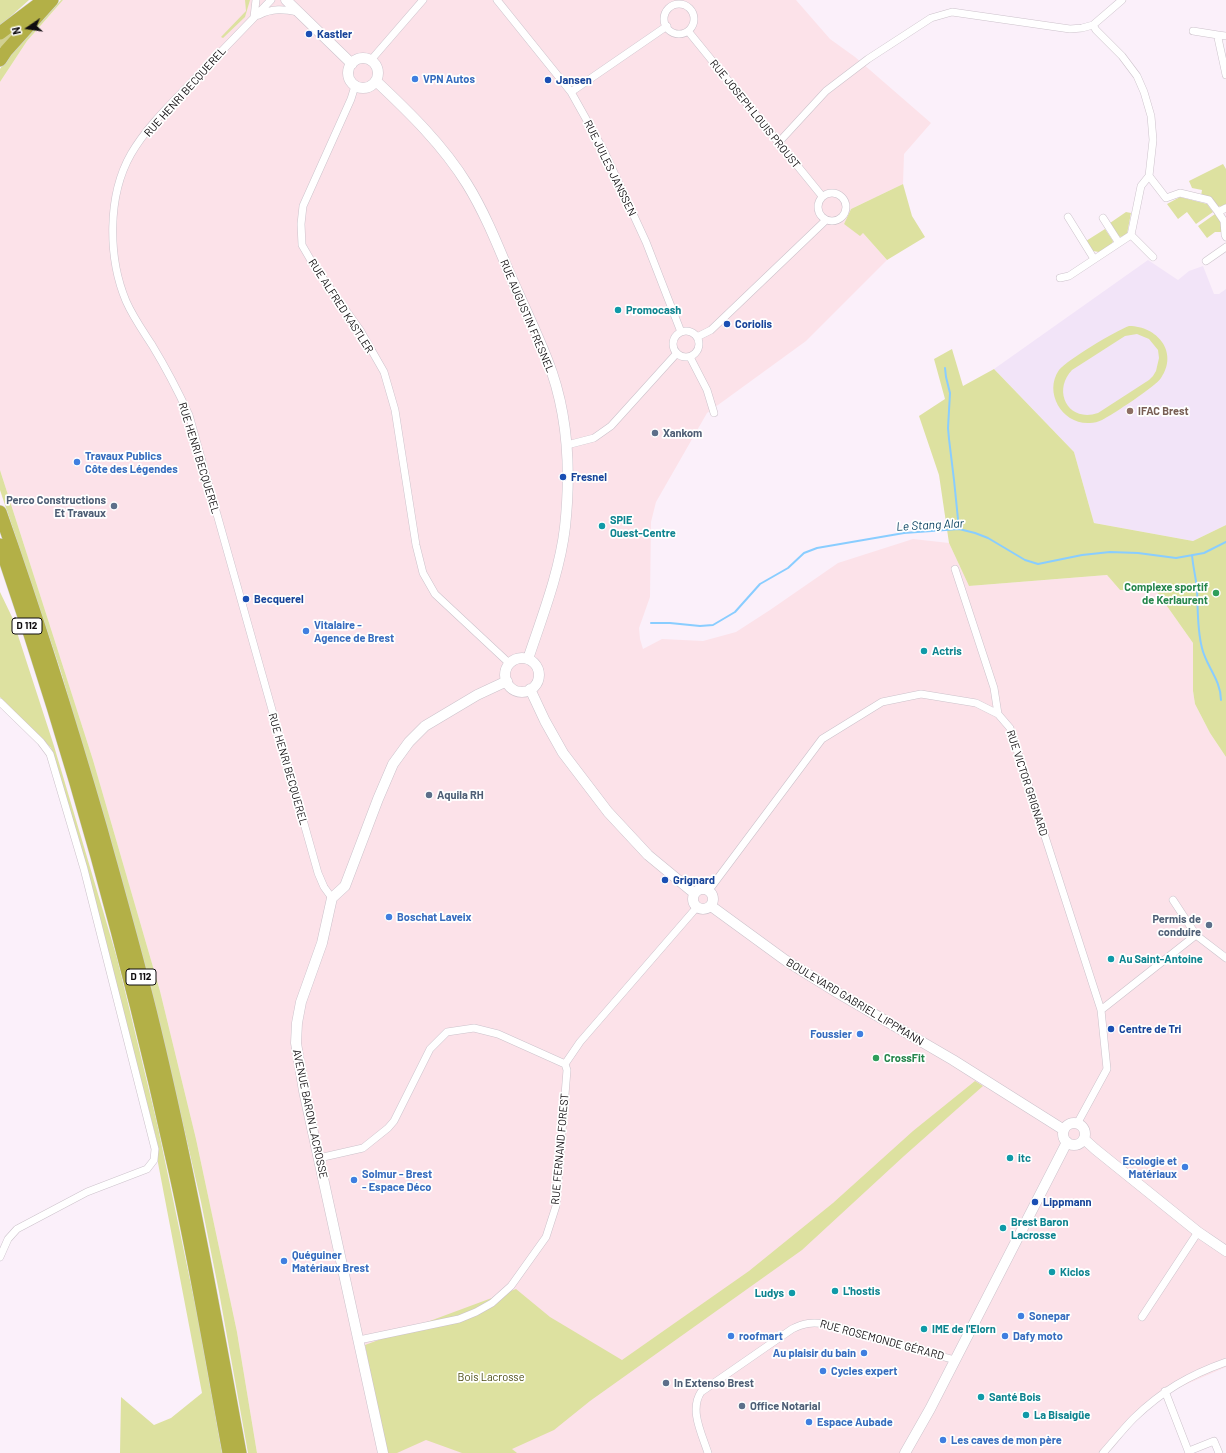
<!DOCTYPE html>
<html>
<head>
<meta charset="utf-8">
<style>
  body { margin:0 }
  #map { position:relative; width:1226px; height:1453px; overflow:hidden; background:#fbf0fa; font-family:Barlow,sans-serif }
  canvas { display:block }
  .north { position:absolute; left:8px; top:8px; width:40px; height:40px; -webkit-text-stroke:3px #fff; paint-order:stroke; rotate:257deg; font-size:11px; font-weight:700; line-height:16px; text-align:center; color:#0f0c0f }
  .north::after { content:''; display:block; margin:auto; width:14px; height:18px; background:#0f0c0f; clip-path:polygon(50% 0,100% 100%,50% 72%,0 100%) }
</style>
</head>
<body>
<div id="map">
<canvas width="1226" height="1453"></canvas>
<div class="north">N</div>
</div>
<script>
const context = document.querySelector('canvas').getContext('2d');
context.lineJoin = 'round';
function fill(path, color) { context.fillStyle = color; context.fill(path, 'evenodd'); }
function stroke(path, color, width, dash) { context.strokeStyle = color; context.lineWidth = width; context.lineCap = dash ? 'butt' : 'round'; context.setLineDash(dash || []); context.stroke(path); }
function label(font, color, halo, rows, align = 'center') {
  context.font = font + ' Barlow,sans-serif'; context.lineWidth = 3.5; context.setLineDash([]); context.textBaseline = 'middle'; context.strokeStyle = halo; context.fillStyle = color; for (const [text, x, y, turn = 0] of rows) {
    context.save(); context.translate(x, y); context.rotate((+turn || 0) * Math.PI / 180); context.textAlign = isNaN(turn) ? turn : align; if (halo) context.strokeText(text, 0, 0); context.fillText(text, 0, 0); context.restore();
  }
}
fill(new Path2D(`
  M63 0H796L830 39 855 57 931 123 904 154 903 184 851 209 844 224 863 233 887 260 806 341 707 413 656 502 651 522 650 597 639 628 640 639 643 649 662 639 703 641 736 632 770 610 838 563 913 539 949 543 969 586 1107 575 1120 590 1157 592 1193 643V691L1195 704 1210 733 1226 757V1367L1166 1393 1101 1453H257L237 1332 196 1139 160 991 93 760 0 470V82L27 41Z`), '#fce2e9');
fill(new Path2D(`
  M1148 260 1178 280 1189 271 1203 266 1214 294H1219L1226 289V525L1193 541 1094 523 1074 452 994 369Z`), '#f2e4f8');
fill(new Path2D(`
  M0 0H29L0 26Z
  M61 0H63L27 41 0 82V69L5 61Z
  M245 0H250L245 17 223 38 221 37 246 11Z
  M1223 164 1226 169V205L1222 207 1217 206 1207 196H1201L1202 190 1192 188 1189 181Z
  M903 184 912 216 925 237 887 260 863 233 860 236 844 224 851 209Z
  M1180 197 1207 204 1213 212 1196 224 1187 212 1178 219 1167 204Z
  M1126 212 1131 213 1127 234 1121 237 1118 236 1110 223Z
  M1215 214 1222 223 1221 232H1215L1207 238 1198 226Z
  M1105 229 1113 241 1112 244 1099 252 1093 251 1086 241Z
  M1129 326C1157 326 1179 352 1161 378 1156 386 1112 415 1102 420 1098 422 1094 423 1090 423 1063 425 1043 393 1059 370 1067 360 1117 330 1129 326ZM1137 334 1149 339 1158 350 1159 358 1156 371 1153 376 1149 380 1098 413C1068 423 1052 391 1072 370L1125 336Z
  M952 349 963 386 994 369 1074 452 1094 523 1193 541 1226 525V757L1210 733 1195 704 1193 691V643L1157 592 1120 590 1107 575 969 586 949 543 939 475 919 416 945 399 934 359Z
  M0 470 93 760 160 991 196 1139 237 1332 257 1453H248L219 1292 201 1202 167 1055 137 936 61 672 0 490Z
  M0 592 12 617 54 746 117 958 157 1123 198 1318 222 1453H120L121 1397 154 1425 171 1418 202 1393 158 1163 156 1138 74 824 51 748 0 697Z
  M975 1081 983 1086 904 1156 802 1250 590 1401 554 1430 512 1449 517 1453H462L426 1440 397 1453H386L365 1345 516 1289 550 1317 622 1360 749 1271 833 1203 913 1131Z`), '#dde1a0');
stroke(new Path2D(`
  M945 368 946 377 950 393 948 428 949 439 954 480 959 529
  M1192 555C1193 567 1196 578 1197 589 1198 609 1197 629 1202 648 1206 666 1221 680 1221 700
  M651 623H670L700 626 713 625 735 612 760 584 788 568 804 553 817 548 904 533 959 529 975 533 988 538 1025 560 1038 564 1082 555 1110 552 1138 553 1176 558 1204 553 1226 542`), '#89cdff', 2);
const street = new Path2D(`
  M271 0C244 28 216 57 189 85 169 106 146 128 131 154 107 196 108 258 126 301 133 317 143 331 152 345 166 368 178 391 189 415L318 873 324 887 332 898
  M497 0 571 92 604 151 646 242 681 332
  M664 19a15 15 0 1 1 30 0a15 15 0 1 1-30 0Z
  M259 15C272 8 284 9 298 12
  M254 17 256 0
  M688 31 822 196
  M1193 31 1218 35
  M1226 36 1218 35V38L1226 75
  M371 60 423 0
  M355 86 351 99 303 206 301 224 302 245 313 264 360 330 384 372 395 410 416 545 423 573 435 594 510 664
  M571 92 667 26
  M779 142 826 91 868 59 931 18 952 12 1070 29 1082 28 1093 25 1122 0
  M1149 176 1166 198 1180 193 1209 200 1218 212 1226 208
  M818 207a14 14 0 1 1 28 0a14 14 0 1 1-28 0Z
  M1218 212 1224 221 1225 235 1226 237
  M1068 217 1094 259
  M1103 218 1119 243
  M1131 235 1153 257
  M1206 261 1226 247
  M1060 278 1069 276 1131 235 1141 186 1149 176 1153 140 1151 116 1144 92 1137 76 1122 56 1096 30 1093 25
  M673 344a13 13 0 1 1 26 0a13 13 0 1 1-26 0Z
  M697 337 711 330 826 220
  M690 357 707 390 714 413
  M567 445 594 438 611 426 677 353
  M955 569 994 688 998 714
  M0 702 41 742 50 754 84 869 155 1149 154 1160 147 1169 87 1192 17 1229 8 1239 0 1257
  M709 890 822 739 882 702 921 694 976 703 998 714 1010 728 1101 1010 1107 1069 1077 1124
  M1173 900 1196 935 1226 958
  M1101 1010 1196 935
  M319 1158 363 1148 388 1128 394 1121 430 1049 447 1032 474 1028 498 1034 565 1064
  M1142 1317 1198 1232
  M359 1340 459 1319 476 1312 492 1303 511 1286 546 1237 556 1206 567 1070 565 1064 580 1042 697 907
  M1165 1391 1189 1453
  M1189 1451 1214 1441 1219 1453
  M708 1453C702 1434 689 1410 701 1392L792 1329C804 1323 812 1322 825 1324L955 1360
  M1103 1453C1113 1442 1123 1429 1134 1418 1162 1391 1189 1375 1226 1362`);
const secondary = new Path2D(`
  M286 0 352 64
  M348 73a15 15 0 1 1 30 0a15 15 0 1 1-30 0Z
  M376 81C409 112 443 145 467 184 485 213 498 246 511 277 523 304 536 331 547 359 568 411 571 471 565 527 560 571 542 617 528 659
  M505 675a17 17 0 1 1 34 0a17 17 0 1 1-34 0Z
  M530 689 545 721 563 753 608 812 648 855 694 893
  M693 899a10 10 0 1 1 20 0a10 10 0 1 1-20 0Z
  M711 906 785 960 838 993 953 1060 1064 1130
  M1063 1134a11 11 0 1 1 22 0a11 11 0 1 1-22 0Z
  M1084 1139 1095 1149 1198 1232 1226 1251
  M383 1453 304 1091 296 1043 297 1023 301 1002 322 943 332 898 345 886 378 799 393 764 409 742 425 726 477 695 507 681
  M905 1453 930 1409 1067 1142`);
const primary = new Path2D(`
  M0 42 17 26`);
const highway = new Path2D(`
  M0 33 44 0
  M0 60 6 51 52 0
  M0 512C37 617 70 722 101 829 119 894 138 960 154 1027 188 1168 214 1310 240 1453
  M0 545C70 747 127 953 173 1162 195 1258 211 1356 229 1453`);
stroke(street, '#ccc2cb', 8);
stroke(secondary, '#ccc2cb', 11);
stroke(primary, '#d4d3d4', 12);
stroke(highway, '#d4d3d4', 14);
stroke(street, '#fff', 7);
stroke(secondary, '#fff', 10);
stroke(primary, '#d1d091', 11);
stroke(highway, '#b3b047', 13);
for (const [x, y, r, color] of [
  [309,34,4,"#1a4fb4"],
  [415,79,4,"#3f7fe0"],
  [548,80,4,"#1a4fb4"],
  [618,310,4,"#0f9aa8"],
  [727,324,4,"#1a4fb4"],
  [1130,411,4,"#8d6e63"],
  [655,433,4,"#5c6f8a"],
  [77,462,4,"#3f7fe0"],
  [563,477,4,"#1a4fb4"],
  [114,506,4,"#5c6f8a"],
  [602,526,4,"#0f9aa8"],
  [1216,593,4,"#2e9e5b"],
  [246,599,4,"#1a4fb4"],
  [306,631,4,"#3f7fe0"],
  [924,651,4,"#0f9aa8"],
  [429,795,4,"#5c6f8a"],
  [665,880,4,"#1a4fb4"],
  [389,917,4,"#3f7fe0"],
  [1209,925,4,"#5c6f8a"],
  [1111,959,4,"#0f9aa8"],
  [1111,1029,4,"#1a4fb4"],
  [860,1034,4,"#3f7fe0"],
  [876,1058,4,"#2e9e5b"],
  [1010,1158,4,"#0f9aa8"],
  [1185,1167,4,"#3f7fe0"],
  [354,1180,4,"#3f7fe0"],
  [1035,1202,4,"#1a4fb4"],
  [1003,1228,4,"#0f9aa8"],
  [284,1261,4,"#3f7fe0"],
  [1052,1272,4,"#0f9aa8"],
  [835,1291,4,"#0f9aa8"],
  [792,1293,4,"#0f9aa8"],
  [1021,1316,4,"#3f7fe0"],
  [924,1329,4,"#0f9aa8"],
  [731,1336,4,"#3f7fe0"],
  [1005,1336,4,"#3f7fe0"],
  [864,1353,4,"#3f7fe0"],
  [823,1371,4,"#3f7fe0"],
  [666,1383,4,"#5c6f8a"],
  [981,1397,4,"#0f9aa8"],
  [742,1406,4,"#5c6f8a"],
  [1026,1415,4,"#0f9aa8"],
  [809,1422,4,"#3f7fe0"],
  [943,1440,4,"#3f7fe0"]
]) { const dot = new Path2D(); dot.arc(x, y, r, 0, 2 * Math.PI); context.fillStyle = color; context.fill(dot); stroke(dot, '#fff', 1.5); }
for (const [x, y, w] of [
  [27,626,30],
  [141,977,30]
]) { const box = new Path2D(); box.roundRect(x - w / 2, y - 8, w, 16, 3); context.fillStyle = '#fff'; context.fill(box); stroke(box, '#0f0c0f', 1); }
label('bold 10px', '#0f0c0f', null, [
  ["D 112",27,626],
  ["D 112",141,977]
]);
label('bold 11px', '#164399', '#fff', [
  ["Kastler",317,34],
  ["Jansen",556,80],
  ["Coriolis",735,324],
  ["Fresnel",571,477],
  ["Becquerel",254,599],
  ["Grignard",673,880],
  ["Centre de Tri",1119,1029],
  ["Lippmann",1043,1202]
], 'left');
label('bold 11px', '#366cbe', '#fff', [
  ["VPN Autos",423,79],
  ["Travaux Publics",85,456],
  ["Côte des Légendes",85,469],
  ["Vitalaire -",314,625],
  ["Agence de Brest",314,638],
  ["Boschat Laveix",397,917],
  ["Foussier",852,1034,"right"],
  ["Ecologie et",1177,1161,"right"],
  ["Matériaux",1177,1174,"right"],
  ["Solmur - Brest",362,1174],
  ["- Espace Déco",362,1187],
  ["Quéguiner",292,1255],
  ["Matériaux Brest",292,1268],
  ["Sonepar",1029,1316],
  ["roofmart",739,1336],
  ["Dafy moto",1013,1336],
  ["Au plaisir du bain",856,1353,"right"],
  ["Cycles expert",831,1371],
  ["Espace Aubade",817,1422],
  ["Les caves de mon père",951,1440]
], 'left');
label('11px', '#0f0c0f', '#fff', [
  ["RUE HENRI BECQUEREL",185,92,-48],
  ["RUE JOSEPH LOUIS PROUST",755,114,51],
  ["RUE JULES JANSSEN",610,168,64],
  ["RUE ALFRED KASTLER",341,306,57],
  ["RUE AUGUSTIN FRESNEL",527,316,67],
  ["RUE HENRI BECQUEREL",199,458,73],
  ["RUE HENRI BECQUEREL",288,769,74],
  ["RUE VICTOR GRIGNARD",1027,783,72],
  ["BOULEVARD GABRIEL LIPPMANN",855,1002,31],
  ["AVENUE BARON LACROSSE",310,1114,78],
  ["RUE FERNAND FOREST",560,1149,-85],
  ["RUE ROSEMONDE GÉRARD",882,1340,15]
]);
label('bold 11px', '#0d838f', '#fff', [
  ["Promocash",626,310],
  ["SPIE",610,520],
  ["Ouest-Centre",610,533],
  ["Actris",932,651],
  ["Au Saint-Antoine",1119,959],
  ["itc",1018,1158],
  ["Brest Baron",1011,1222],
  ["Lacrosse",1011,1235],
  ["Kiclos",1060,1272],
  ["L'hostis",843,1291],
  ["Ludys",784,1293,"right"],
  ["IME de l'Elorn",932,1329],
  ["Santé Bois",989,1397],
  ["La Bisaigüe",1034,1415]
], 'left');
label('bold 11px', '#785e54', '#fff', [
  ["IFAC Brest",1138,411]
], 'left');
label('bold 11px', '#4e5e75', '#fff', [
  ["Xankom",663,433],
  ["Perco Constructions",106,500,"right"],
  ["Et Travaux",106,513,"right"],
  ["Aquila RH",437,795],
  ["Permis de",1201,919,"right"],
  ["conduire",1201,932,"right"],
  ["In Extenso Brest",674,1383],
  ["Office Notarial",750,1406]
], 'left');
label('bold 11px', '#27864d', '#fff', [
  ["Complexe sportif",1208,587],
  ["de Kerlaurent",1208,600],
  ["CrossFit",884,1058,"left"]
], 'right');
label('11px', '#494a11', '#fff', [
  ["Bois Lacrosse",491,1377]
]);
label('italic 12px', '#094060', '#fff', [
  ["Le Stang Alar",930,525,-3]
]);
</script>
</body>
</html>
